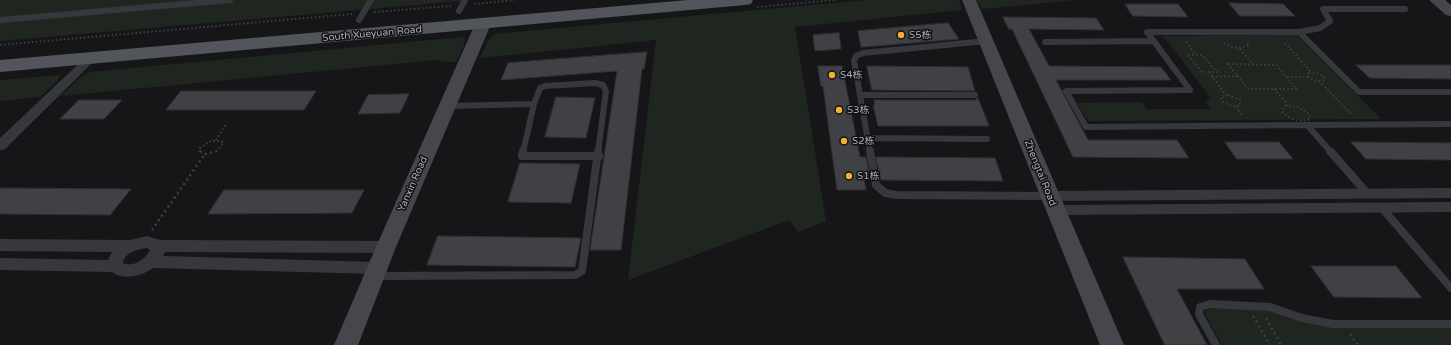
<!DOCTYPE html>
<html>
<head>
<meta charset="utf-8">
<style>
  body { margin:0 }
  canvas { display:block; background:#161618 }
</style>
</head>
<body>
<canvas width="1451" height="345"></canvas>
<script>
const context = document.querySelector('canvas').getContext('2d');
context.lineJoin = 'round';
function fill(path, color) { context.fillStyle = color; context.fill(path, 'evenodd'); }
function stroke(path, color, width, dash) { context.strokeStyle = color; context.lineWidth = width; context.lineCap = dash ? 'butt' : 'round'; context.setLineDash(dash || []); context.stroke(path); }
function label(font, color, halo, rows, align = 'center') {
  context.font = font + ' "Varela Round","Noto Sans SC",sans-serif'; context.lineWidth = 3; context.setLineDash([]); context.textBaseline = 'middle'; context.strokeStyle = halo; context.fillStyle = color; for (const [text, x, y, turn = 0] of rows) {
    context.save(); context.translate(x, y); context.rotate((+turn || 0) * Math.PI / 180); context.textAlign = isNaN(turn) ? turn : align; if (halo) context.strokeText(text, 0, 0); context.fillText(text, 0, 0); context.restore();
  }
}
fill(new Path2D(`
  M0 0H473L0 41Z
  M866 0H959L962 10 795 27 826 221 798 232 789 220 628 280 656 40 480 58 488 41 494 34Z
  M977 0H1076L982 9Z
  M1297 35 1381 119 1088 121 1077 103 1142 102 1146 109H1211L1205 100 1212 99 1163 36Z
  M463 37 465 40 464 45 456 62H445L437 60 60 96 81 77 90 72Z
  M59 75 58 80 40 97 0 101V80Z
  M1213 307 1271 311 1302 321 1451 327V345H1222L1206 316 1205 311Z`), '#1e261f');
const building = new Path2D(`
  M1229 3 1283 4 1295 16H1240Z
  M1125 4H1178L1188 17 1133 16Z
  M1003 17 1096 18 1104 30 1029 29 1049 66 1161 67 1171 80H1056L1088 140H1177L1189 158 1073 157 1012 29H1009Z
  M948 23 959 39 863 47H861L858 31Z
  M839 33 841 49 815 51 813 35Z
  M647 52 644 69H642L621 250H590L617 71 501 80 508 63Z
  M1356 65H1451V79L1370 78Z
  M818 66H842L860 157H866L870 180H864L866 190H837L823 86H821Z
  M867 66 968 67 975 91 872 90Z
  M181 91H316L304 110H166Z
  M409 94 400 113 358 114 368 95Z
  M556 97 595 98 586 138 545 137Z
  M978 98 989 126H878L873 105H875L874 100H975Z
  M79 100H122L104 119H60Z
  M1225 142H1279L1293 159H1237Z
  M1351 142 1451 143V160L1366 159Z
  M876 157 995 158 1003 181 881 180Z
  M520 163 580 164 571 203 508 202Z
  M0 188 131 189 110 215 0 214Z
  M224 190H364L352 213 208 214Z
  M438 236 581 238 575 267 427 265Z
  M1123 257 1245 259 1264 289H1177L1207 345H1165Z
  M1311 266H1396L1422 298 1334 297Z`);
fill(building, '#404145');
stroke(building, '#303034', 1);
stroke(new Path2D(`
  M474 4 515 0
  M757 7 835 0
  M374 12 451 6
  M1186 42 1195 54
  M1224 43C1232 48 1240 50 1249 45L1248 42
  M1285 43 1311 72
  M0 45 352 14
  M1240 49 1253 65
  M1188 55H1202L1217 72H1202Z
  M1228 64 1276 65 1297 89H1248Z
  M1209 72 1226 95
  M1309 72 1317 73 1324 77 1325 80C1318 82 1312 80 1307 75Z
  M1212 77 1238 76
  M1287 77H1308
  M1319 81 1351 114
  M1274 89 1289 106
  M1228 95 1240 100V106H1232L1223 102 1221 97Z
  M1285 106 1298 107 1309 114 1310 119C1299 123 1289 119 1282 111L1283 107Z
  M1236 107 1242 115
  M216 140 226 124
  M200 152 199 149C207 142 212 139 223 142L221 147 215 152`), '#3d3f44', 2, [1.5, 2.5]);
stroke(new Path2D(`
  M200 151 206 154 217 151
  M152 230 205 154
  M1253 316 1270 345
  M1266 318 1281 345
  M1350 334 1358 345`), '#3d3f44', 2.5, [2, 3.5]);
stroke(new Path2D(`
  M459 11 465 0
  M0 20 230 0
  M359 20 371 0
  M1299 32 1359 92H1451
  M1045 42 1154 41
  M860 95H975
  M447 106 534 104 540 88 545 86 595 83 603 85 606 91 598 152
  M1307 125 1451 124
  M868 138 987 139
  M523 152 534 104
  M870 152 854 61 856 56 863 53 986 41
  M1331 152 1307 125 1086 127 1066 91 1190 90 1147 32H1299L1320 28 1330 21 1323 9H1405`), '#37383d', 6);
stroke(new Path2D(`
  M523 151 522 156H599
  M870 151 876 185 885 193 897 195 1049 196
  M1330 151 1367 193
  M1381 207 1451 288
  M376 276 575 275 582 271 598 151
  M1216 345 1199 314 1200 307 1210 304 1270 307 1302 318 1333 324H1451`), '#37383d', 8);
fill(new Path2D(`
  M91 54 95 56 97 58 95 60 5 149 0 150V138L87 56Z
  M1451 188V198L1049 201 1044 200 1042 196 1044 192 1049 191Z
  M1451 202V212L1055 215 1050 214 1048 210 1050 206 1055 205Z
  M147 236 160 240 386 241 391 243 394 247 391 251 386 253 165 252 163 256 377 262 383 264 385 268 383 272 377 274 153 268C142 276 124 281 112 272L0 270V258L108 260 112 252 0 251V239L130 240ZM147 248 150 250C146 259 133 268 123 263 124 253 138 249 147 248Z`), '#37383d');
fill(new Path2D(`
  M962 0H976L1124 345H1100Z
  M1429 0H1445L1451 5V16L1446 15Z
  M483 19 488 21 491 24 396 247 358 345H334L376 247 475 24 478 21Z`), '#45474d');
fill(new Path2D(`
  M688 0H753L751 4 745 5 0 72V60Z`), '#53555c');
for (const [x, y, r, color] of [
  [901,35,4,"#f2b134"],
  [832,75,4,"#f2b134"],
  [839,110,4,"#f2b134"],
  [844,141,4,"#f2b134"],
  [849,176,4,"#f2b134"]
]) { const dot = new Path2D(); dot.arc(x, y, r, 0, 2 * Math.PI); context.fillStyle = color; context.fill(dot); stroke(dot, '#111113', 1.5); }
label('10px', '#a8adb8', '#111113', [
  ["South Xueyuan Road",372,34,-5],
  ["Zhengtai Road",1040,173,68],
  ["Yanxin Road",413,184,-66]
]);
label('10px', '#a8adb8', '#111113', [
  ["S5栋",909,35],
  ["S4栋",840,75],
  ["S3栋",847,110],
  ["S2栋",852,141],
  ["S1栋",857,176]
], 'left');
</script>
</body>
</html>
